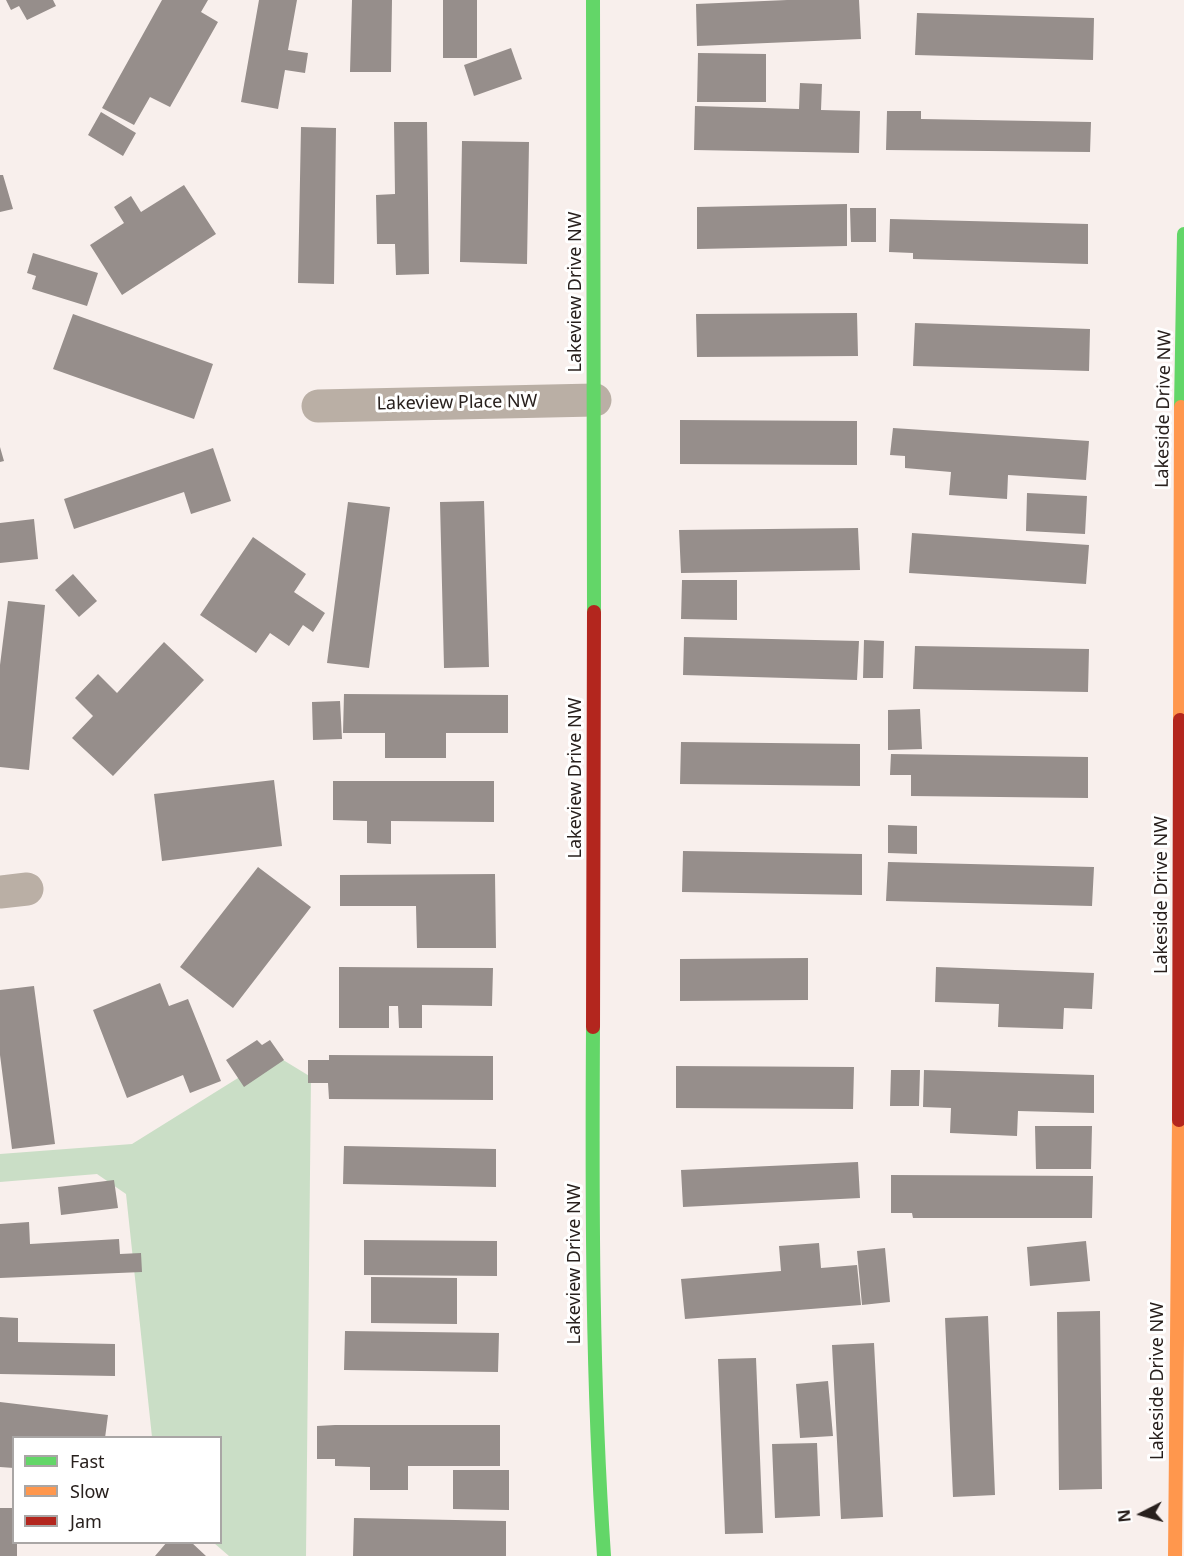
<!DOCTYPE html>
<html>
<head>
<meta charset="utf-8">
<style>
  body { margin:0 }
  #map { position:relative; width:1184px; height:1556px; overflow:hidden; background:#f8efec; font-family:"Noto Sans",sans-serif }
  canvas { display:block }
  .legend { position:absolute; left:12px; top:1436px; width:210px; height:108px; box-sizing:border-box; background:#fff; border:2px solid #a9a6a5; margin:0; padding:8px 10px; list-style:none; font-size:18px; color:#28201d }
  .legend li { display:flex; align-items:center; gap:12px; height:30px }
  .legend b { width:30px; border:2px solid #a9a6a5 }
  .north { position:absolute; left:1112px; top:1484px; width:60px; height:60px; -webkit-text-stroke:4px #fff; paint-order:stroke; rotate:264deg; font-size:16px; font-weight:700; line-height:24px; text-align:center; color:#28201d }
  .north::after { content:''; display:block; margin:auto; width:21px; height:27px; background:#28201d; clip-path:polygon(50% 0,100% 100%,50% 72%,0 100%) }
</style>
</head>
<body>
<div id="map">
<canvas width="1184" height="1556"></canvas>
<ul class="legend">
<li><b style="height:8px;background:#63d668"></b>Fast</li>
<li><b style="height:8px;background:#ff974d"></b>Slow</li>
<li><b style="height:8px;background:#b3261e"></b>Jam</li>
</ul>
<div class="north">N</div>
</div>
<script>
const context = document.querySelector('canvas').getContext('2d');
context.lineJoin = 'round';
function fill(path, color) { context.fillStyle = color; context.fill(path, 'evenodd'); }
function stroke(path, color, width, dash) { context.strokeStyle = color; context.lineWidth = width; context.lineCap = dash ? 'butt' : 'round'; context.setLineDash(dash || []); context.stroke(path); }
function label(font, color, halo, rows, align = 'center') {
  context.font = font + ' "Noto Sans",sans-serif'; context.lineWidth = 6; context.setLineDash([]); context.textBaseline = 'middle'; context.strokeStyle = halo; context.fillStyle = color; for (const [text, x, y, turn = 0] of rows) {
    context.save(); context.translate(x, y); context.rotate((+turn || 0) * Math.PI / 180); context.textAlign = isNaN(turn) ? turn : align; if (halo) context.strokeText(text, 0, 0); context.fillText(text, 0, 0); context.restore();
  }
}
fill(new Path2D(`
  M275 1055 311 1077 306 1556H229L214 1543 220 1542V1438L152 1437 126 1194 97 1174 0 1182V1154L132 1144Z`), '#cadec6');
fill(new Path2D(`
  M6 0H53L56 6 27 20 19 6 11 10Z
  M162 0H208L201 12 218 22 170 107 150 97 134 125 102 108Z
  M259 0H297L288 50 308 53 305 73 285 70 278 109 241 102Z
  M352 0H392L391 72H350Z
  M443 0H477V58H443Z
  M787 0H859L861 39 697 46 696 4Z
  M917 13 1094 18 1093 60 915 55Z
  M511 48 522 79 474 96 464 65Z
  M698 53 766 54V102H697Z
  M800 83 822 84 821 110 860 111 859 153 694 150 695 106 799 109Z
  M887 111H921V119L1091 122 1090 152 886 150Z
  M101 112 136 133 123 156 88 135Z
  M394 122H427L429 274 396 275 395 244H377L376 195 395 194Z
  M301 127 336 128 334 284 298 283Z
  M462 141 529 142 527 264 460 262Z
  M0 175H3L13 209 0 212Z
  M184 185 216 234 122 295 90 245 124 223 114 207 131 196 141 212Z
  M847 204V246L697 249V207Z
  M850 208H876V242H851Z
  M890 219 1088 224V264L913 259V253L889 252Z
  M33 253 98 273 87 306 32 289 36 276 27 273Z
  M857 313 858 356 697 357 696 314Z
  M73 314 213 364 194 419 53 369Z
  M915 323 1090 329 1089 371 913 366Z
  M680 420 857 421V465L680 464Z
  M893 428 1089 441 1086 480 1008 475 1007 499 949 495 951 472 905 468V456L890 455Z
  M0 447 4 461 0 462Z
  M213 448 231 501 191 514 184 492 74 529 64 499Z
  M1027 493 1087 496 1085 534 1026 531Z
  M484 501 489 667 444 668 440 502Z
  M348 502 390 507 369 668 327 663Z
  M34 519 38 559 0 563V523Z
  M858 528 860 570 681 573 679 530Z
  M912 533 1089 545 1086 584 909 573Z
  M253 537 306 574 294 592 325 613 313 632 303 625 289 646 270 633 256 653 200 615Z
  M73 574 97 601 79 617 55 590Z
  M682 580H737V620L681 619Z
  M8 601 45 605 29 770 0 767V665Z
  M684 637 859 641 857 680 683 675Z
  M864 640 884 641 883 678H863Z
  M164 642 204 680 113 776 72 738 93 716 75 698 98 674 117 693Z
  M915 646 1089 649 1088 692 913 689Z
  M344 694 508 695V733H446V758H385V733H343Z
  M340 701 342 739 313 740 312 702Z
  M920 709 922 749 888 750V710Z
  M681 742 860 744V786L680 784Z
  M891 754 1088 757V798L911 796V775H890Z
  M274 780 282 846 162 861 154 794Z
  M333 781H494V822L391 821V844L367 843V821L333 820Z
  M888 825 917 826V854L888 853Z
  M683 851 862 854V895L682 892Z
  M888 862 1094 867 1092 906 886 901Z
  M258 867 311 907 233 1008 180 967Z
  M495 874 496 948H417L416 906H340V875Z
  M808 958V1000L680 1001V959Z
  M339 967 493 968 492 1006 422 1005V1028H399L398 1006H389V1028H339Z
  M936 967 1094 973 1092 1009 1064 1008 1063 1029 998 1027 999 1004 935 1002Z
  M160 983 169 1006 188 999 221 1081 190 1093 183 1075 127 1098 93 1010Z
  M34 986 55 1144 12 1149 0 1055V990Z
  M257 1040 262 1045 270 1040 284 1060 244 1087 226 1060Z
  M329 1055 493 1056V1100L329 1099 328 1083H308V1060H329Z
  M676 1066 854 1067 853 1109 676 1108Z
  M891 1070H920L919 1106H890Z
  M924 1070 1094 1075V1113L1018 1111 1017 1136 950 1133 951 1108 923 1107Z
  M1035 1126H1092L1091 1169H1036Z
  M344 1146 496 1149V1187L343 1184Z
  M858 1162 860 1198 683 1207 681 1170Z
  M891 1175 1093 1176 1092 1218H913L912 1213H891Z
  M114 1180 118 1208 61 1215 58 1187Z
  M29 1222 30 1244 119 1239 120 1254 141 1253 142 1272 0 1278V1224Z
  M364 1240 497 1241V1276L364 1275Z
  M1086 1241 1090 1281 1030 1286 1027 1247Z
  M819 1243 821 1268 857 1265 861 1305 685 1319 681 1279 781 1271 779 1246Z
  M885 1248 890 1302 862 1305 857 1251Z
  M371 1277 457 1278V1324L371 1323Z
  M1100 1311 1102 1489 1059 1490 1057 1312Z
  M988 1316 995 1495 953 1497 945 1318Z
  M0 1317 18 1318V1342L115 1344V1376L0 1374Z
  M345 1331 499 1333 498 1372 344 1370Z
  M874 1343 883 1517 841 1519 832 1345Z
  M756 1358 763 1533 725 1534 718 1359Z
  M828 1381 833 1436 800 1438 796 1384Z
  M0 1402 108 1415 105 1438H14V1468L0 1467Z
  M335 1425H500V1466H408V1490H370V1467L335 1466V1459H317V1426Z
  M817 1443 820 1516 775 1518 772 1444Z
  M453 1470H509V1510L453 1509Z
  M0 1508H14V1542H17V1556H0Z
  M354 1518 506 1521V1556H353Z
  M167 1542H191L206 1556H155Z`), '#968e8b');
stroke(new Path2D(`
  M318 406 595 400
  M0 892 27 889`), '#baafa5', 33);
stroke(new Path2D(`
  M593 0 594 612
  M1181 407 1184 234
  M593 1027C592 1204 592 1380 604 1556`), '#63d668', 14);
stroke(new Path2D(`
  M1180 720 1181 407
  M1175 1556 1179 1120`), '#ff974d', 14);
stroke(new Path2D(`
  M593 1027 594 612
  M1179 1120 1180 720`), '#b3261e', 14);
label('18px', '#28201d', '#fff', [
  ["Lakeview Drive NW",576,292,-90],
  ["Lakeview Place NW",457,403,-1],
  ["Lakeside Drive NW",1164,409,-89],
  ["Lakeview Drive NW",576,778,-90],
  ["Lakeside Drive NW",1162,895,-90],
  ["Lakeview Drive NW",575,1264,-90],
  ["Lakeside Drive NW",1158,1381,-90]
]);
</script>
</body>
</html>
